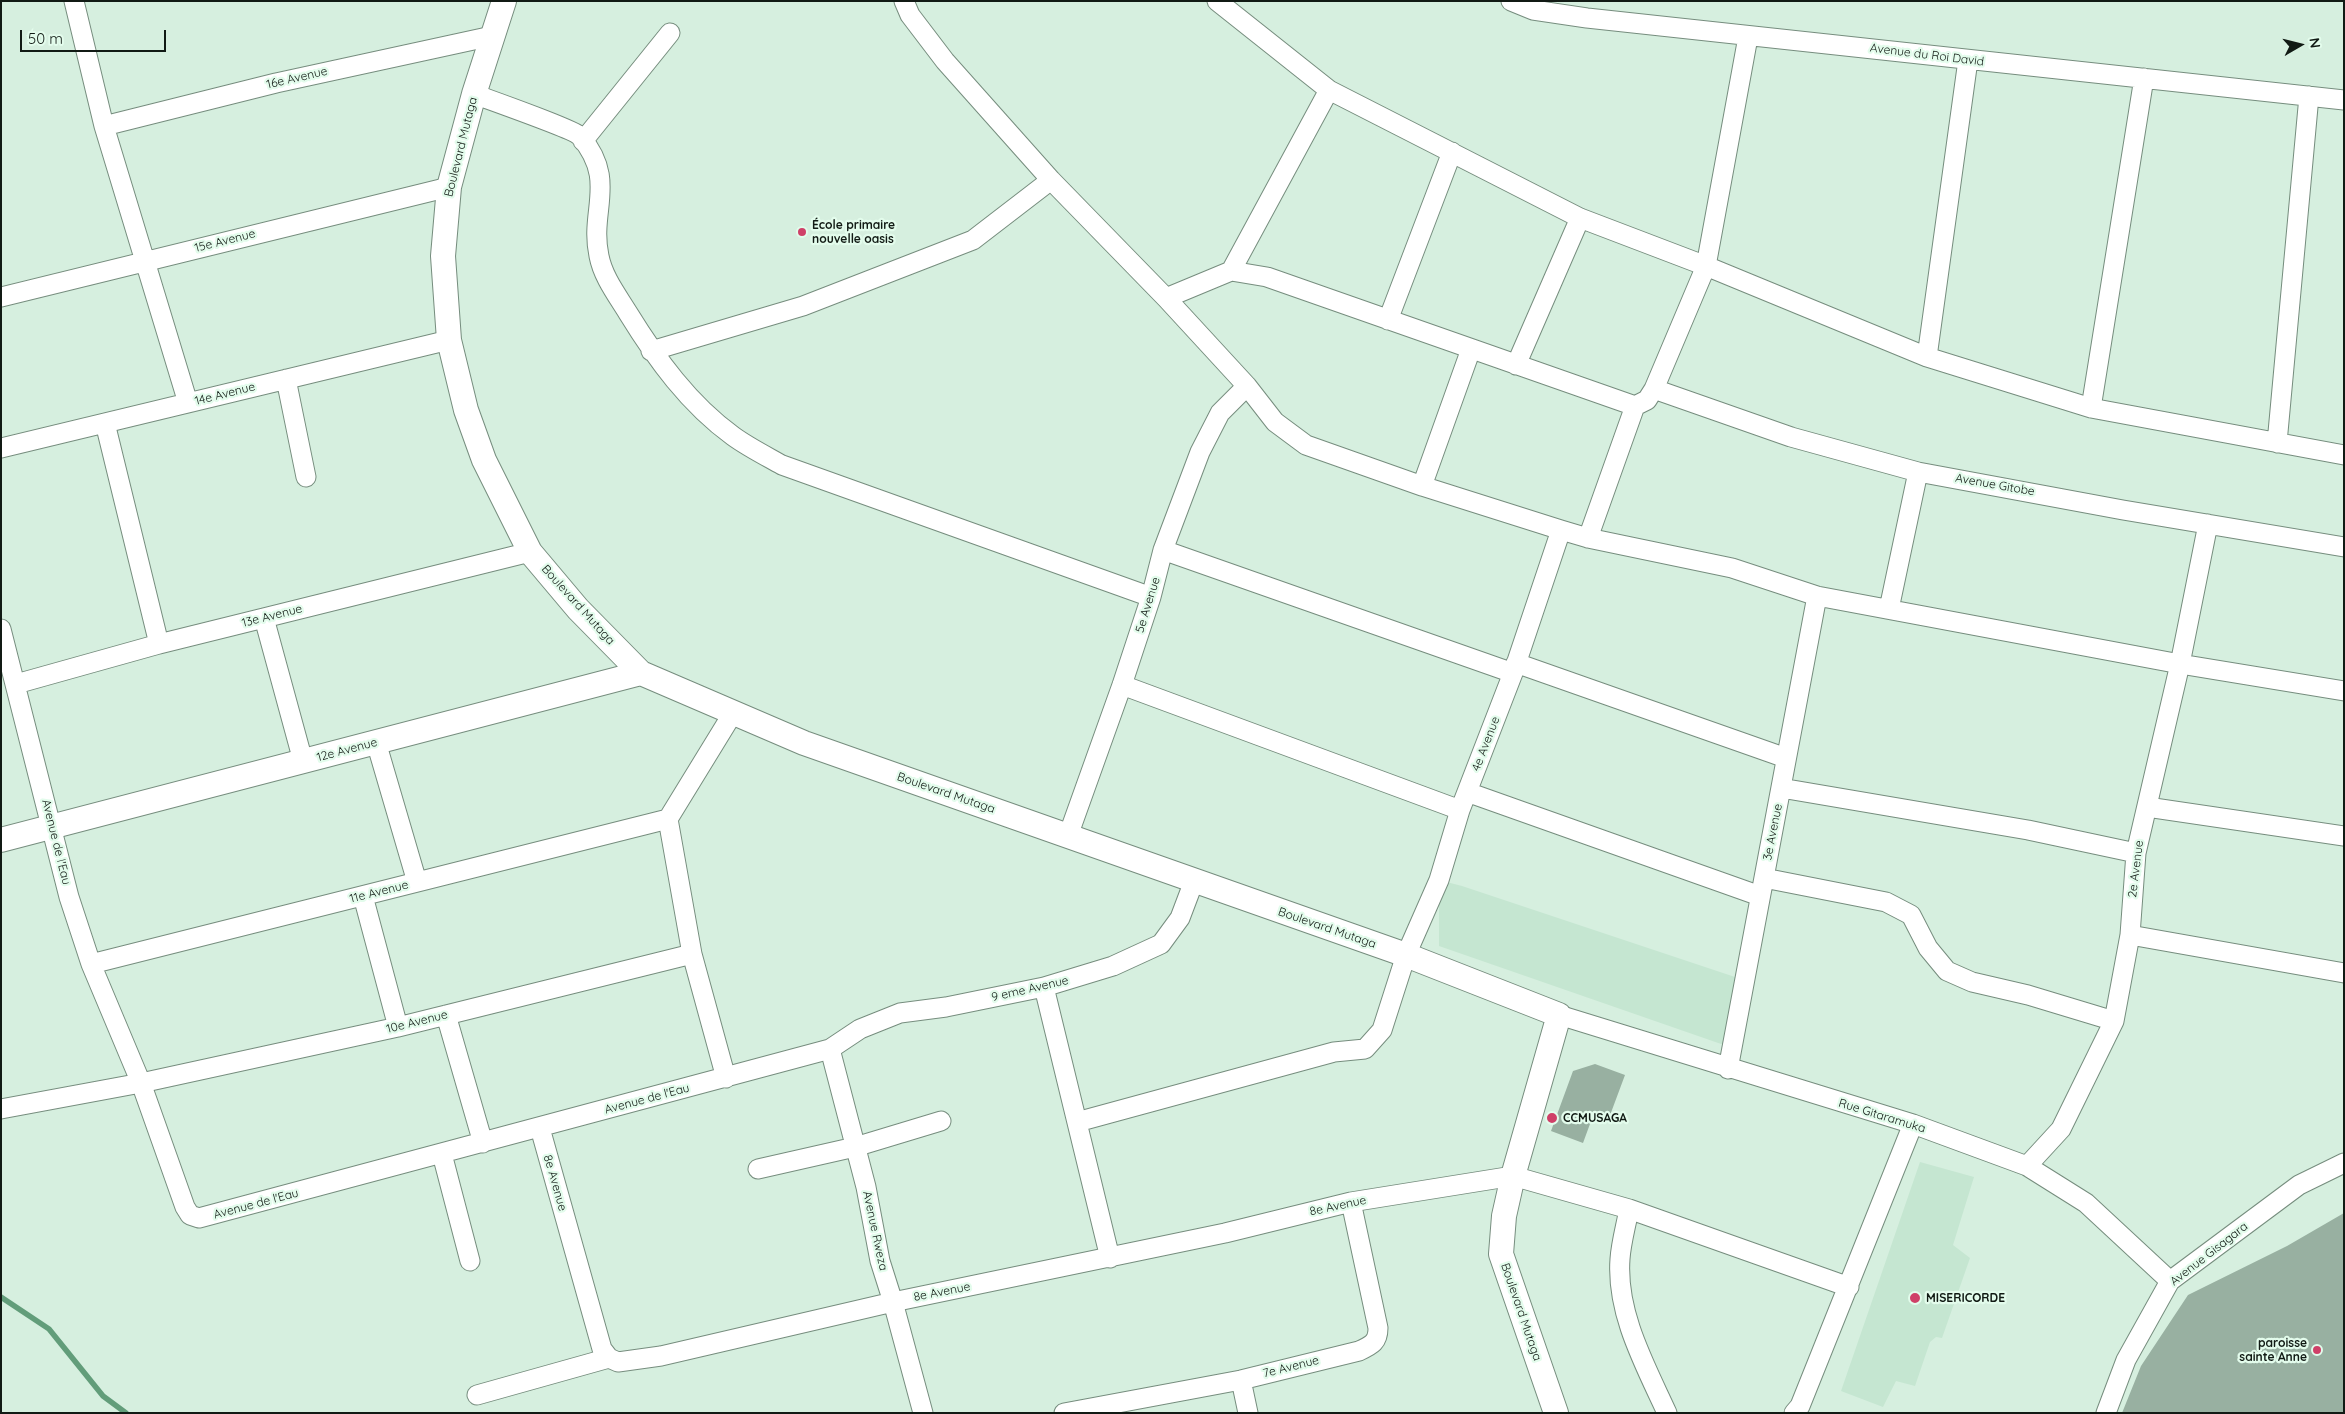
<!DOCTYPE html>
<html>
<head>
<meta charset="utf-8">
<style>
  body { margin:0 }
  #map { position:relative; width:2345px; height:1414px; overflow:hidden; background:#d6efdf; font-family:Quicksand,sans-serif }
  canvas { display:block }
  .frame { position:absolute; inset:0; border:2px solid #111a14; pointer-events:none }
  .north { position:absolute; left:2275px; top:20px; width:50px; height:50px; -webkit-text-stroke:4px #e3fcec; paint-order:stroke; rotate:82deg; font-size:14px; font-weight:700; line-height:20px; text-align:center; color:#111a14 }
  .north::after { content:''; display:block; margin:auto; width:18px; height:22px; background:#111a14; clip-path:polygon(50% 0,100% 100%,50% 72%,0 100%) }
  .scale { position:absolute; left:20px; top:30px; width:146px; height:22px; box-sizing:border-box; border:2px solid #111a14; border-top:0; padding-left:6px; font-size:15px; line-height:18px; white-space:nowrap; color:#111a14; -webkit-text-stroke:4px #e3fcec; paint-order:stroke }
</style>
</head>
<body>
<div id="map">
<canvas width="2345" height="1414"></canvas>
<div class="frame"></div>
<div class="north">N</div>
<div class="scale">50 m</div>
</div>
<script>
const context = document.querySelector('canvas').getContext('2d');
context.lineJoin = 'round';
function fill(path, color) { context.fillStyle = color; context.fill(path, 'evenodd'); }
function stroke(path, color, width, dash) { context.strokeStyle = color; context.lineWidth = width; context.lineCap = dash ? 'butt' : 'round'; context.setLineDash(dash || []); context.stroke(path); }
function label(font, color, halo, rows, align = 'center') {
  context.font = font + ' Quicksand,sans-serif'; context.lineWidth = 4.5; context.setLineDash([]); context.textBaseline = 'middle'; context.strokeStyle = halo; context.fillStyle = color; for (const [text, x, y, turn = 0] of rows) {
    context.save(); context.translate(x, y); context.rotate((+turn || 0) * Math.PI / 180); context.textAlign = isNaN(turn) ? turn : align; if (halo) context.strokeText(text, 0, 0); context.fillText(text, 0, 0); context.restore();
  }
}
fill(new Path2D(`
  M1439 880 1462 886 1744 980 1724 1045 1439 946Z
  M1920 1162 1974 1177 1953 1245 1970 1258 1942 1338 1936 1337 1930 1342 1915 1386 1896 1381 1883 1407 1841 1391Z`), '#c5e6d1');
stroke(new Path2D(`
  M1 1297 49 1329 103 1396 126 1413`), '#629d7a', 5.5);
fill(new Path2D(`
  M1595 1064 1625 1075 1609 1118 1594 1113 1583 1143 1551 1131 1573 1071Z
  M2344 1213V1413H2122L2141 1366 2188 1295 2287 1246Z`), '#98b0a1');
const minor = new Path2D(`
  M74 1 104 126 188 403
  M904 1 910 15 945 61 1051 180 1166 298 1247 386 1275 422 1306 445 1422 486 1561 530 1588 538 1732 568 1817 596 2180 664 2344 691
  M1217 1 1329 90 1580 218 1706 266 1927 357 2091 408 2344 455
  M1511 1 1533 10 1587 18 2344 100
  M474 94C490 100 573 129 580 136 618 181 589 210 599 256 603 277 617 295 628 313 657 360 689 404 733 436 748 447 766 456 782 465L1151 597
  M104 126 276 83 492 36
  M583 141 670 33
  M1231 271 1329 90
  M1 297 449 187
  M1166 298 1231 271 1267 277 1635 406 1647 400 1654 389 1706 266 1748 37
  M1388 320 1452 152
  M651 351 803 306 973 240 1051 180
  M1927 357 1968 60
  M1516 365 1580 218
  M286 379 306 477
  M1654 389 1791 437 1918 472 2123 510 2344 547
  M2091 408 2144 78
  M105 423 159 644
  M2277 443 2309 96
  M1 448 449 340
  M1422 486 1471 349
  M1588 538 1635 406
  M1163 550 1513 673
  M1889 609 1918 472
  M264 618 303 761
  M1 629 69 897 91 964 141 1083 185 1207 190 1215 199 1218 830 1049 860 1029 900 1013 946 1007 1044 987 1113 966 1161 944 1180 918 1194 881
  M1516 663 1786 758
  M16 684 159 644 530 552
  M1122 685 1460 810
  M376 742 417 882
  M1781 788 2028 830 2136 853
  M1467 792 1760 896
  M2147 807 2344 836
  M1068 836 1122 685 1151 597 1163 550 1200 452 1220 413 1247 386
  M1764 878 1886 902 1911 915 1928 948 1947 971 1972 982 2028 995 2114 1021
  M363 896 398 1027
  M2130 935 2344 973
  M91 964 668 819
  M1044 987 1110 1258
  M446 1015 483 1143
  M1559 1015 1913 1124 2027 1166 2086 1203 2170 1281
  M830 1049 866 1187 880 1261 893 1302 923 1413
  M1728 1069 1817 596
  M726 1078 692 954 668 819 733 713
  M1 1109 141 1083 398 1027 692 954
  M1077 1122 1334 1052 1365 1049 1382 1030 1406 955 1439 880 1460 810 1513 673 1561 530
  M540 1128 602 1349 609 1358 618 1362 661 1356 893 1302 1225 1233 1351 1202 1513 1176 1629 1209 1849 1287
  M442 1154 470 1261
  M2027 1166 2061 1129 2114 1021 2130 935 2136 853 2180 664 2208 524
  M758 1169 855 1147 941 1121
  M1629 1209C1626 1226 1621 1243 1620 1259 1616 1313 1645 1365 1667 1413
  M1241 1380 1248 1413
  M477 1395 609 1358
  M1064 1413 1241 1380 1359 1351C1372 1345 1378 1342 1378 1328L1351 1202
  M1794 1413 1800 1406 1913 1124
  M2106 1413 2126 1360 2170 1281 2299 1185 2344 1163`);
const tertiary = new Path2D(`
  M504 1 474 94 449 187 443 256 449 340 466 410 484 460 530 552 578 609 641 673 804 743 1406 955 1559 1015 1513 1176 1504 1216 1501 1254 1556 1413
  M1 840 641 673`);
stroke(minor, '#768d7e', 21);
stroke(tertiary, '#768d7e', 26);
stroke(minor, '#fff', 19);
stroke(tertiary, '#fff', 24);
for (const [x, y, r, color] of [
  [802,232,5,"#cf4068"],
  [1552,1118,6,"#cf4068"],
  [1915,1298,6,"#cf4068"],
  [2317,1350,5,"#cf4068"]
]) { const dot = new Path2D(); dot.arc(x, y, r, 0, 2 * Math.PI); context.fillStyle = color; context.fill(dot); stroke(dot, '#e3fcec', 2); }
label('12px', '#111a14', '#e3fcec', [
  ["Avenue du Roi David",1927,55,7],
  ["16e Avenue",297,78,-13],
  ["Boulevard Mutaga",461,147,-76],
  ["15e Avenue",225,241,-14],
  ["14e Avenue",225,394,-14],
  ["Avenue Gitobe",1995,485,10],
  ["Boulevard Mutaga",578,605,48],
  ["5e Avenue",1148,605,-73],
  ["13e Avenue",272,616,-14],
  ["4e Avenue",1486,744,-69],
  ["12e Avenue",347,750,-15],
  ["Boulevard Mutaga",946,793,19],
  ["3e Avenue",1773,832,-79],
  ["Avenue de l'Eau",56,842,76],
  ["2e Avenue",2136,869,-83],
  ["11e Avenue",379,892,-14],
  ["Boulevard Mutaga",1327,928,19],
  ["9 eme Avenue",1030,989,-13],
  ["10e Avenue",417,1022,-14],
  ["Avenue de l'Eau",647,1099,-15],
  ["Rue Gitaramuka",1882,1116,17],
  ["8e Avenue",555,1183,74],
  ["Avenue de l'Eau",256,1204,-15],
  ["8e Avenue",1338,1206,-12],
  ["Avenue Rweza",875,1231,78],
  ["Avenue Gisagara",2209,1254,-38],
  ["8e Avenue",942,1292,-11],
  ["Boulevard Mutaga",1521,1312,71],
  ["7e Avenue",1291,1367,-14]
]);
label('bold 12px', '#111a14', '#e3fcec', [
  ["École primaire",812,225],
  ["nouvelle oasis",812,239],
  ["CCMUSAGA",1563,1118],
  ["MISERICORDE",1926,1298],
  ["paroisse",2307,1343,"right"],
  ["sainte Anne",2307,1357,"right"]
], 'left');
</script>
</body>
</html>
